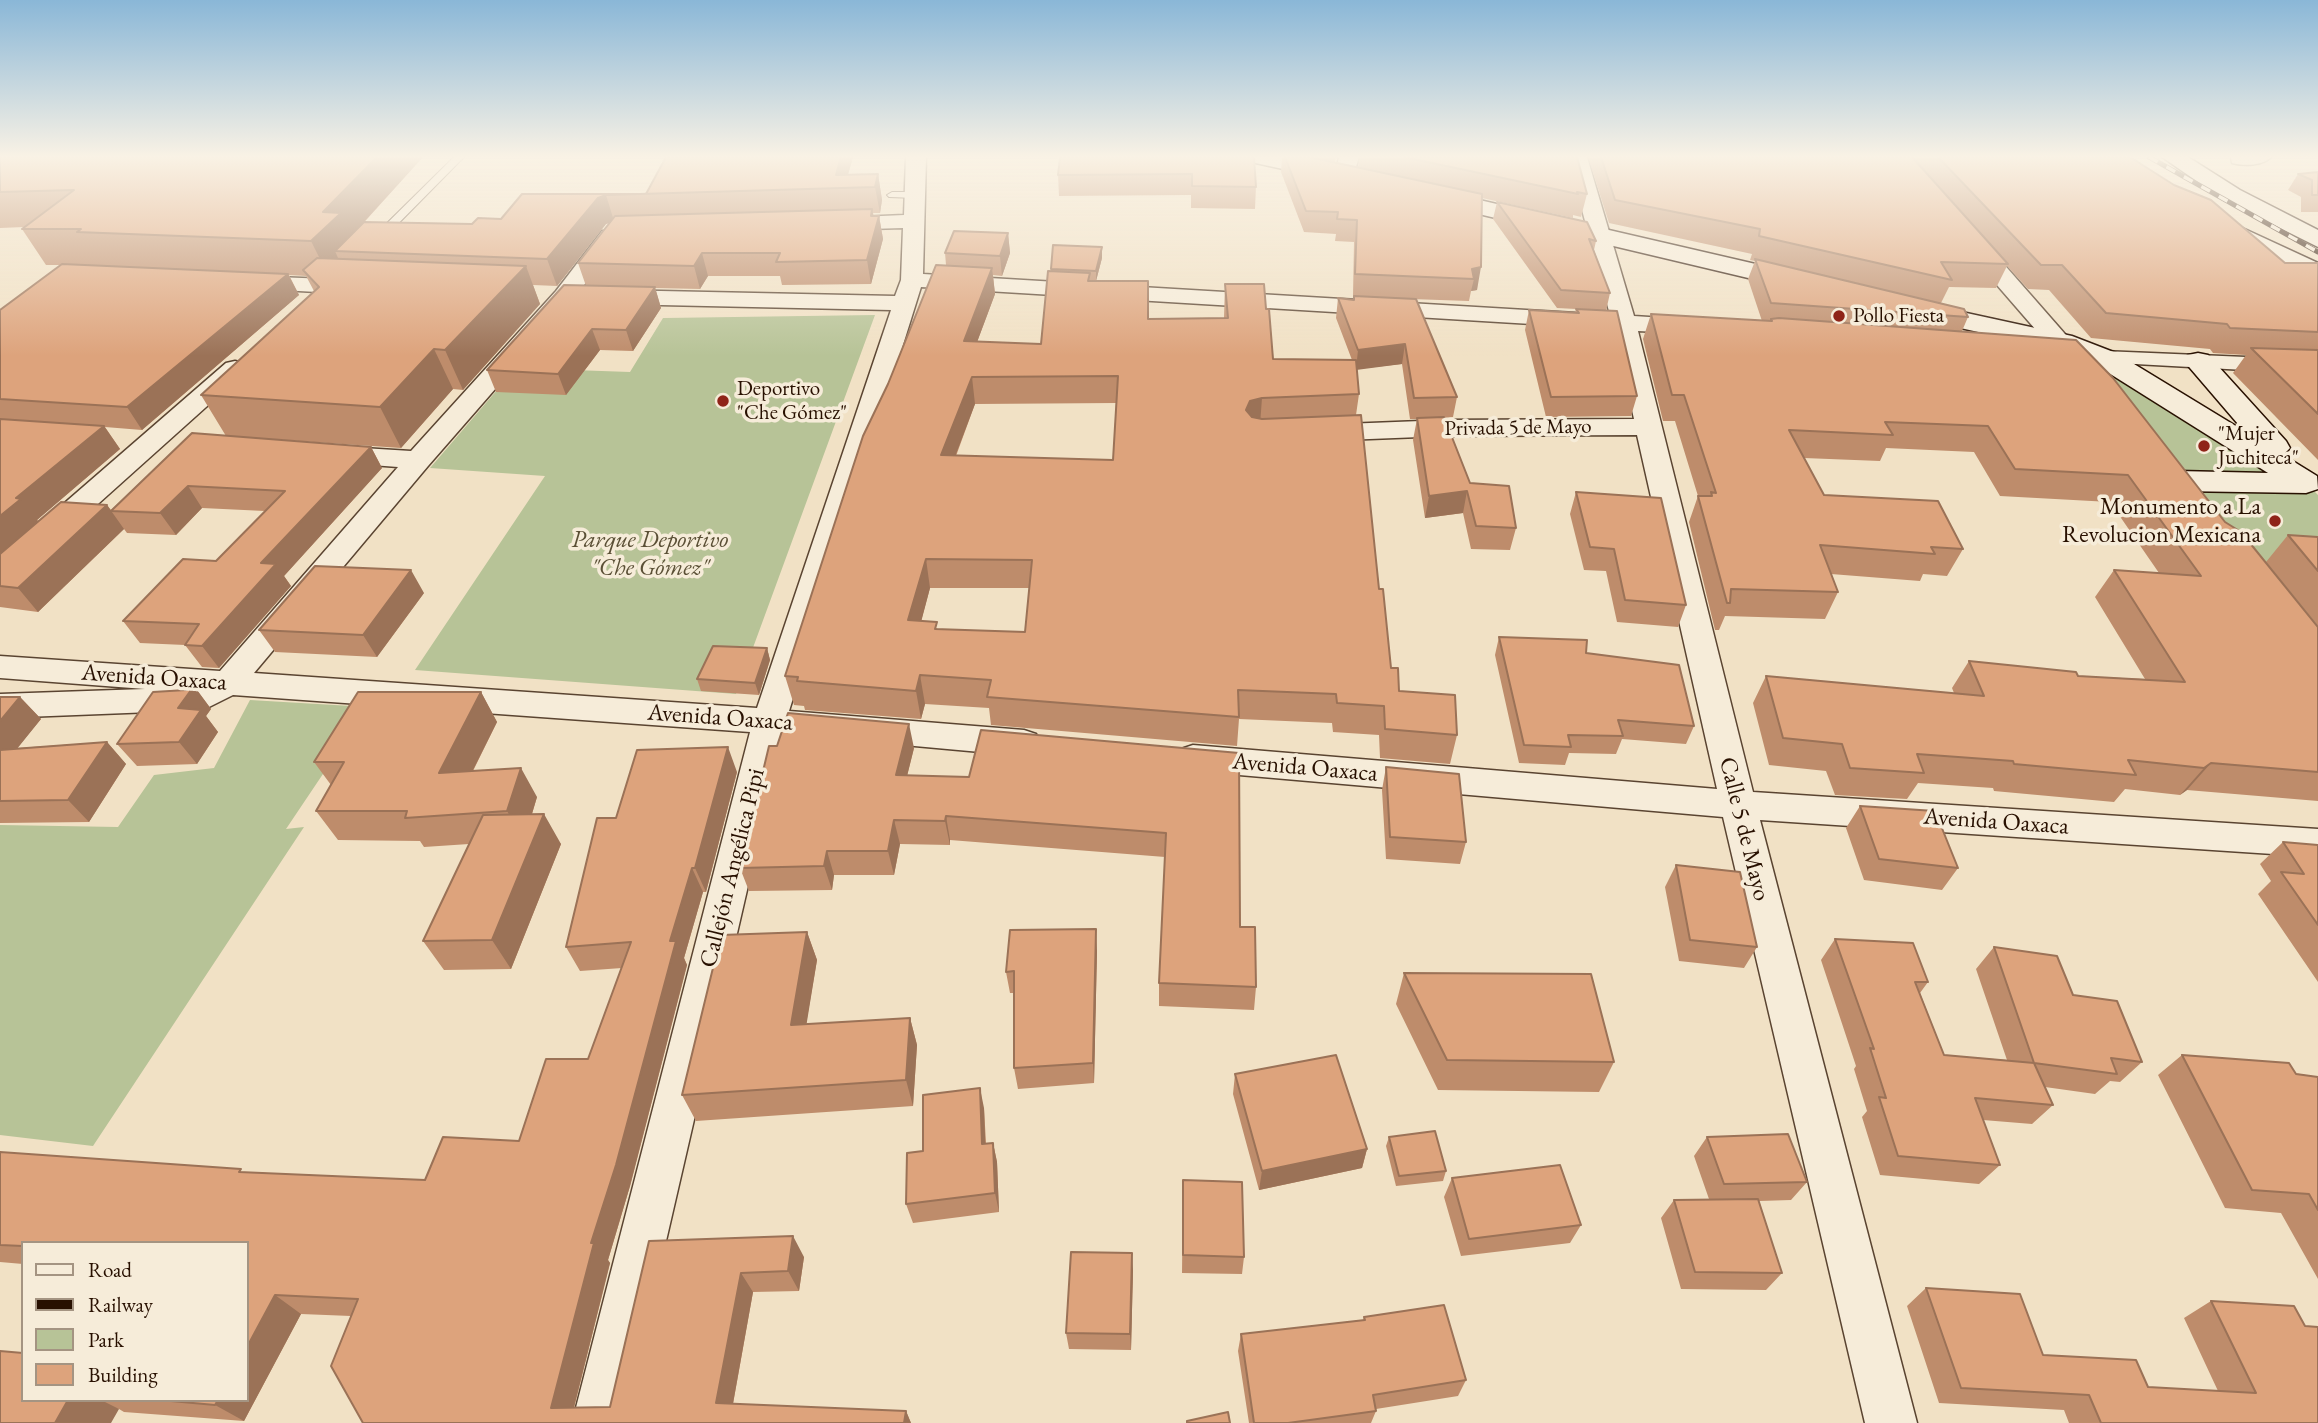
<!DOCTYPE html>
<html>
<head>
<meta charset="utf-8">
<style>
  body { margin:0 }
  #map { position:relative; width:2318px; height:1423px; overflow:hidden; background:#f1e1c5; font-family:"EB Garamond",serif }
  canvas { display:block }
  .legend { position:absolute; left:21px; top:1241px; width:228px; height:161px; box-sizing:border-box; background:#f6ecd9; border:2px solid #a49482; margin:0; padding:9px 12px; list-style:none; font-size:21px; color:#281000 }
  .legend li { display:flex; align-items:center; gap:14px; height:35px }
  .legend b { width:35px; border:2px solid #a49482 }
</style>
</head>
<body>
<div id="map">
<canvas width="2318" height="1423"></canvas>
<ul class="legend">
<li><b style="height:9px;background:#f6ecd9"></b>Road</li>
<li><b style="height:9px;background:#281000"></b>Railway</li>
<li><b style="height:19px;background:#b7c397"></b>Park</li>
<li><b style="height:19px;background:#dda37c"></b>Building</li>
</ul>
</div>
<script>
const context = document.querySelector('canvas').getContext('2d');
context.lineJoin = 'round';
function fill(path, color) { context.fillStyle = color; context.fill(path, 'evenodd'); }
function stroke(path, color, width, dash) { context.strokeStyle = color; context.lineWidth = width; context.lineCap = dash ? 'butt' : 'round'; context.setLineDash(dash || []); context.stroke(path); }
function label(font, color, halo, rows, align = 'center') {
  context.font = font + ' "EB Garamond",serif'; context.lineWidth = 7; context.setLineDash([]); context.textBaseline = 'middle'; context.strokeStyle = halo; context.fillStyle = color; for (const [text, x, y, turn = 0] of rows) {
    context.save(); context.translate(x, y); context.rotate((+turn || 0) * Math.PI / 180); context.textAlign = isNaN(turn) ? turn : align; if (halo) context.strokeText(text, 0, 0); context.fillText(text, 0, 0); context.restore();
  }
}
fill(new Path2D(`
  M875 315 736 694 415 670 545 476 430 468 516 368 630 372 663 318Z
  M2078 362 2137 377 2306 483 2318 495V661Z
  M250 700 368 707 286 829 304 827 93 1146 0 1135V825L118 827 154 775 214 768Z`), '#b7c397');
const lane = new Path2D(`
  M454 157H464L383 239H375V235Z
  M892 192H916L921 195 916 198 889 197 887 195Z`);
const street = new Path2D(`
  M906 157H926L923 274 1610 315 1568 157H1587L1634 316 1694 320 1702 322 1706 327 1702 332 1694 334 1638 331 1753 792 2318 829V857L1760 820 1917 1423H1865L1723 817 1193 771 1181 767 1176 758 1181 749 1193 745 1717 789 1637 435 1446 436 1319 441 1310 439 1306 433 1310 427 1319 425 1446 420 1634 419 1614 329 921 287 789 711 1024 730 1036 734 1041 743 1036 752 1024 756 783 734 624 1423H572L750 732 233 695 203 710 0 718V694L145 689 0 678V656L220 671 398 467 331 462 322 460 318 454 322 448 331 446 411 451 556 291 602 231H618L621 236 572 301 428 466 254 673 757 708 891 310 614 304 606 302 603 297 606 292 614 290 895 296 901 280 903 228 836 230 829 228 825 224 829 220 836 218 904 215Z
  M1339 157H1359L1352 180H1338L1335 176Z
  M2231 157H2271C2263 166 2243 166 2232 163Z
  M1972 236 1980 237 2079 350 2318 360V374L2062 360 1964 247 1961 242 1964 237Z
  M251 276 354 280 362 282 365 287 362 292 354 294 243 288 240 283 243 278Z
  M235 361 244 363 247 368 244 373 11 582 0 585V559L226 363Z`);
const secondary = new Path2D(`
  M1248 157H1288L1341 168 1344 173 1341 178 1333 180 1251 162Z
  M2162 157H2188L2240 190 2318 230V247L2224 200Z
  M1432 189 1803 275 1812 277 1816 283 1812 289 1803 291 1424 201 1420 196 1424 191Z
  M2223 219 2318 263V281L2214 231 2211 226 2214 221Z
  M1916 302 2072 336 2116 353 2244 431 2184 361 2188 355 2198 353 2208 355 2286 441 2290 448 2283 455 2317 476 2318 489 2306 493 2178 491 2167 488 2162 481 2167 474 2178 471 2268 473 2096 365 2054 349 1907 316 1903 310 1907 304Z`);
stroke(lane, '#5a4431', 2);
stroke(street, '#5a4431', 3);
stroke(secondary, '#281000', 3);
fill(lane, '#f6ecd9');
fill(street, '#f6ecd9');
fill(secondary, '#f6ecd9');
const rail = new Path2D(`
  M2149 157 2318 252`);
stroke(rail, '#281000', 5);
stroke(rail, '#f6ecd9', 3.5, [10]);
fill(new Path2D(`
  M0 157H423L359 228 472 224 501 219 522 194H646L666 157H853L848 175 878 174 882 200 880 213H873L874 216H879L883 239 871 284 782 285 780 276H708L700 289 655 288 661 308 633 351 600 350 566 395 496 392 487 370 586 286 578 263 610 223 606 224 557 286 533 285 540 304 463 390 453 389 401 448 226 436 201 395 314 291 306 276 289 275 299 295 142 430 105 427 120 449 37 520 38 521 107 505 111 510 192 433 371 447 382 468 284 576 291 586 219 668 202 667 185 645 140 643 123 621 216 561 265 511 202 508 176 535 127 533 124 529 38 612 0 607V310L61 265H46L22 229 24 227 0 228ZM70 265H97L98 266Z
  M1254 157 1256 187 1255 209 1191 208V195L1059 196 1058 175Z
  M1282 157H1336L1335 162 1358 167 1359 157H1404L1587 194 1581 217 1573 215V218L1482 198 1477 290 1471 291 1469 301 1411 299 1457 397 1453 417 1444 418 1470 483 1516 528 1510 550 1471 549 1463 513 1425 518 1413 440 1417 419H1410L1402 364 1357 369 1359 394 1356 415 1379 589 1391 668 1399 691 1457 735 1450 764 1380 758 1379 735 1333 732 1332 723 1239 719 1237 746 991 725 989 708 925 704 921 719 805 710 804 706 794 705 785 676 946 265 945 253 1008 233 1010 253 1002 276 993 275 995 294 977 342 1041 344 1051 269 1102 258 1096 281 1149 319 1224 318 1225 284 1266 309 1273 359 1352 360 1336 318 1338 298 1354 300V296H1353L1354 242 1335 241 1336 234 1304 232 1281 172ZM1116 403 1113 460 956 456 975 404ZM930 588H1029L1025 632 938 629 921 621Z
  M1588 157H2130L2285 263H2318V460L2233 373 2246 355 2213 353 2210 349 2091 338 2049 290 2028 289 2007 266 1996 288 1949 287 1941 303 1968 317 1962 331 2225 522 2318 627V801L2187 790 2180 795 2125 789 2114 802 1994 791 1993 788 1918 783 1907 799 1835 795 1826 771 1769 765 1753 703 1766 676 1954 693 1952 688 1969 661 2078 676 2145 679 2095 597 2114 570 2159 573 2110 502 2000 496 1974 452 1886 448 1880 461 1804 458 1824 495 1963 549 1947 576 1923 574 1920 581 1831 574 1838 592 1825 619 1725 616 1719 630H1715L1689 522 1698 496 1675 421H1663L1643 339 1651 314 1762 321 1748 279 1755 261 1750 260 1752 254 1609 223Z
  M2318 172V212H2301V197L2288 190 2298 174Z
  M1497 202 1596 241 1594 250 1610 293 1606 311 1637 396 1631 416 1546 417 1525 330 1529 310 1575 313 1576 309 1557 308 1493 219Z
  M1576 492 1686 605 1678 627 1617 622 1606 571 1584 570 1570 514Z
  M2288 535 2318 537V626L2266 562Z
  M424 593 377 657 275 652 259 630Z
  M1499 637 1586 653 1694 726 1686 744 1622 739 1616 754 1569 753 1565 765 1519 763 1495 655Z
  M767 648 770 660 759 695 701 691 697 679Z
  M194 686 211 709 206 716 218 732 197 764 137 766 117 744 186 690Z
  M481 692 497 722 473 771 537 797 532 814 561 844 511 969 444 970 423 941 469 844 424 847 420 841 338 840 316 811 331 785 314 762Z
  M0 697H20L41 719 17 748 107 742 126 764 89 822 0 823Z
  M914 748 907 776 969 777 1239 753 1240 927 1256 987 1254 1010 1159 1006V983L1165 857 950 840V845L900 844 894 875H834L832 890 749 891 740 868Z
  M1386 767 1466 842 1460 864 1386 859 1382 790Z
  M737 772 706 892H703L684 958 687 965 630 1186 608 1260 610 1263 574 1408 610 1407 649 1241 804 1257 799 1291 753 1292 733 1404 906 1411 911 1423H363L351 1316 301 1314 244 1421 124 1412 119 1409 23 1400H247V1243H23V1264L0 1262V1152L245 1172 425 1180 519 1141 588 1059 622 968 580 971 566 947 616 818Z
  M1860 806 1958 868 1942 890 1864 880 1846 828Z
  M2283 842 2318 845V982L2258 894 2271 881 2260 864Z
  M1676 865 1757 947 1744 968 1679 961 1665 887Z
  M807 932 817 960 806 1024 910 1018 917 1045 913 1106 696 1121 682 1095Z
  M1835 939 1928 982 1920 993 1944 1055 2007 1060 1976 969 1994 947 2073 995 2142 1062 2120 1082 2110 1081 2095 1094 2045 1087 2053 1105 2032 1124 1983 1120 2000 1165 1979 1184 1880 1175 1862 1117 1867 1111 1854 1069 1856 1066 1821 960Z
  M1097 951 1094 1083 1018 1089 1014 1068V993H1010L1006 972Z
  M1404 973 1614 1062 1599 1092 1438 1090 1396 1004Z
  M2182 1055 2318 1077V1279L2281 1213 2225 1208 2158 1075Z
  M1235 1074 1367 1149 1362 1168 1259 1190 1233 1094Z
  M984 1108 986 1143H993L997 1162 999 1212 913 1223 906 1204 923 1151Z
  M1389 1137 1446 1171 1443 1181 1396 1186 1386 1146Z
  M1707 1137 1807 1182 1791 1200 1759 1201 1782 1273 1766 1290 1681 1289 1661 1218 1674 1200 1709 1199 1694 1156Z
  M1452 1178 1581 1225 1570 1243 1461 1256 1444 1197Z
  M1183 1180 1244 1257 1242 1274 1182 1273Z
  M1133 1270 1131 1350 1069 1349 1066 1333Z
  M1926 1288 2043 1355 2148 1387 2218 1391 2184 1318 2211 1301 2318 1423H2069L2064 1410 1939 1403 1907 1306Z
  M1364 1317 1466 1380 1458 1396 1376 1409V1411L1371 1423H1249L1238 1351 1241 1334 1363 1320Z`), '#be8c6b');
fill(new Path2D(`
  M377 157H423L352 235 335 251 341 265 329 277 311 241 323 212Z
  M841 157H853L844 188 836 175Z
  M878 174 882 200 880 213 875 187Z
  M606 195 614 221 606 224 557 286 547 259 598 198Z
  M872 209 876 229 879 216 883 239 871 284 867 260Z
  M1008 233 1010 253 1002 276 1000 256Z
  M1102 247V258L1096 281V271Z
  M702 253 708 276 700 289 694 266Z
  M526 266 540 304 463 390 445 350Z
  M1481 267 1477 290 1471 291 1474 279 1472 269Z
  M992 268 995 294 967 369 964 341Z
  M288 274 299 295 142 430 127 407Z
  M655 287 661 308 633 351 626 330Z
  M592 329 600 350 566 395 558 374Z
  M1405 344 1402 364 1356 370 1358 350Z
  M434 349 453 389 401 448 380 407Z
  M972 377 975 404 945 483 941 455Z
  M1262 398 1260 425 1246 410 1250 401Z
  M104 426 120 449 37 520 39 522 0 556V516L16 498Z
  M371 447 382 468 284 576 291 586 219 668 202 646 261 563Z
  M188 486 202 508 176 535 160 513Z
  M1467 491 1463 513 1425 518 1429 496Z
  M107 505 124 529 38 612 18 588Z
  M926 559 930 588 914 649 908 620Z
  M411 570 424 593 377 657 363 635Z
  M767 648 770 660 759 695 755 683Z
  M920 675 925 704 921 719 916 691Z
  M194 686 211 709 206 716 218 732 197 764 179 742 178 708Z
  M481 692 497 722 457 802 439 773Z
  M20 697 41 719 0 770V721Z
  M909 724 914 748 901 800 896 775Z
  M107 742 126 764 89 822 68 800Z
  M728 747 737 772 706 892 695 868Z
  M2211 763 2187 790 2180 795 2204 768Z
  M521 768 537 797 524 840 507 811Z
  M544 814 561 844 511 969 492 940Z
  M946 816 950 840V845L945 821Z
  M894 820 900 844 894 875 888 851Z
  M827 851 834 875 832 890 824 866Z
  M692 868 703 892 684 958 687 965 630 1186 608 1260 610 1263 570 1423 551 1408 591 1243 670 941Z
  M1096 929 1097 951 1094 1083 1093 1063Z
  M807 932 817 960 802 1052 791 1025Z
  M910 1018 917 1045 913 1106 906 1080Z
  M980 1088 984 1108 986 1163 982 1144Z
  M993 1143 997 1162 999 1212 995 1193Z
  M1367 1149 1362 1168 1259 1190 1262 1171Z
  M793 1236 804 1257 799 1291 788 1271Z
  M1132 1253 1133 1270 1131 1350 1130 1334Z
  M741 1273 753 1292 730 1420 716 1403Z
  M275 1295 301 1314 244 1421 215 1405 218 1400H247V1347Z
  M68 1400H101L119 1409 111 1423H55Z
  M906 1411 911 1423H904Z`), '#9b7257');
const building = new Path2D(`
  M0 157H377L323 212 341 213 311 241 77 232 81 229H22L74 190 0 192Z
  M666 157H841L836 175 878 174 875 187 606 195 598 198 547 259 335 251 364 222 472 224 478 218 501 219 522 194H646Z
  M1060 157H1254L1256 187 1192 186V174L1058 175Z
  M1285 157H1309L1482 194 1481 267 1472 269 1474 279 1355 274 1357 220 1337 219 1338 212 1306 211Z
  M1404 157H1577L1587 194 1577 192 1578 194Z
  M1601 157H1912L2008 264 1941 262 1952 280 1759 236 1760 229 1615 200Z
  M1938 157H2130L2174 185 2211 200 2285 263H2318V332L2230 328 2227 324 2106 313 2062 265H2041Z
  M2318 172V195H2312V180L2298 174Z
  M1497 202 1587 222 1596 241 1589 239 1610 293 1561 290Z
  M872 209 871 216H879L867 260 776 262 780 253H702L694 266 578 263 615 216Z
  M954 231 1008 233 1000 256 945 253Z
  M1053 245 1102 247 1096 271 1051 269Z
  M317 258 526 266 445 350 434 349 380 407 201 395 319 287 303 270Z
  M1755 259 1964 309 1968 317 1771 303Z
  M62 264 288 274 127 407 0 399V310Z
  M936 265 992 268 964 341 1041 344 1048 271 1090 273 1088 281H1148V319L1228 318 1225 284H1264L1266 309H1269L1273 359 1356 360 1359 394 1262 398 1250 401 1246 410 1252 417 1262 419 1361 415 1379 589H1383L1391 668H1398L1399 691 1455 695 1457 735 1385 729 1384 706 1337 703 1336 694 1238 690 1239 717 987 697 991 680 920 675 916 691 797 681 798 677 785 676 863 436 888 384ZM1118 376 1113 460 941 455 972 377ZM926 559 1032 560 1025 632 935 629 937 622 908 620Z
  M564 285 655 287 626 330 592 329 558 374 487 370Z
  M1354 296 1416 299 1457 397 1414 398 1405 344 1358 350 1338 298 1354 300Z
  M1576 309 1617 311 1637 396 1551 397 1529 310 1579 313Z
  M1651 314 1772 321 1771 319 1779 318 2076 340 2113 378 2225 522 2241 532 2318 627V772L2211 763 2204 768 2128 760 2136 775 2014 764 2013 761 1917 754 1924 773 1850 768 1842 744 1783 738 1766 676 1984 696 1969 661 2076 672 2078 676 2185 682 2114 570 2201 576 2128 475 2015 469 1988 426 1885 422 1893 435 1789 430 1824 495 1938 501 1963 549 1931 547 1935 554 1820 545 1838 592 1731 589 1730 603H1727L1698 496H1712L1711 492 1716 493 1684 395H1672Z
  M2251 348 2318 350V414Z
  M1444 417 1470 483 1509 486 1516 528 1476 526 1467 491 1429 496 1417 418Z
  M0 419 104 426 16 498 21 499 0 516Z
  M192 433 371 447 261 563 276 564 202 646 185 645 199 624 123 621 183 559 216 561 285 491 188 486 160 513 111 511Z
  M1576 492 1661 498 1686 605 1625 600 1614 549 1590 547Z
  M61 502 107 505 18 588 0 586V554Z
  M2288 535 2318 537V571Z
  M315 566 411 570 363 635 259 630Z
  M1499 637 1587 640 1586 653 1679 665 1694 726 1618 720 1623 736 1568 735 1571 747 1524 745Z
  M713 646 767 648 755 683 697 679Z
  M194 686 178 708 201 710 179 742 117 744 153 692 186 690Z
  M358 692H481L439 773 521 768 507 811 405 818 407 811H316L344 762H314Z
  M0 697H20L0 721Z
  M788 713 909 724 896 775 969 777 981 730 1239 753 1240 927H1255L1256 987 1159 983 1166 833 946 816 945 821 894 820 888 851H827L824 866 740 868 769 746H777Z
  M107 742 68 800 0 801V750Z
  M728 747 695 868H692L670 941H676L616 1165 591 1243H594L551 1408 610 1407 649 1241 793 1236 788 1271 741 1273 716 1403 906 1411 904 1423H363L331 1366 358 1299 275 1295 247 1347V1243H23V1246L0 1245V1152L241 1169 239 1172 425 1180 443 1137 519 1141 546 1059H588L631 942 566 947 597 818H616L637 750Z
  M1386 767 1459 774 1466 842 1390 837Z
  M1860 806 1935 811 1958 868 1879 859Z
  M544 814 492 940 423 941 483 815Z
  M2283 842 2318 845V925L2281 872 2304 874Z
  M1676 865 1740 872 1757 947 1690 940Z
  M1096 929 1093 1063 1014 1068V971L1006 972 1010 930Z
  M807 932 791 1025 910 1018 906 1080 682 1095 721 935Z
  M1835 939 1913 943 1928 982H1915L1944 1055 2034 1063 2053 1105 1975 1098 2000 1165 1898 1156 1879 1097 1886 1098 1870 1048 1874 1049Z
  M1994 947 2057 956 2073 995 2117 1001 2142 1062 2111 1058 2117 1074 2034 1063Z
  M1404 973 1591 974 1614 1062 1447 1060Z
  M1336 1055 1367 1149 1262 1171 1235 1074Z
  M2182 1055 2289 1063 2296 1074 2318 1077V1210L2309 1194 2252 1190Z
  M980 1088 982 1144 993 1143 995 1193 906 1204 907 1153 923 1151V1095Z
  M1435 1131 1446 1171 1399 1176 1389 1137Z
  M1788 1134 1807 1182 1724 1184 1707 1137Z
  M1560 1165 1581 1225 1469 1239 1452 1178Z
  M1183 1180 1242 1182 1244 1257 1183 1255Z
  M1758 1199 1782 1273 1695 1272 1674 1200Z
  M1071 1252 1132 1253 1130 1334 1066 1333Z
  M1926 1288 2020 1294 2043 1355 2136 1360 2148 1387 2256 1393 2211 1301 2294 1306 2305 1326 2318 1327V1423H2101L2089 1395 1961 1388Z
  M1444 1305 1466 1380 1373 1395 1376 1411 1288 1423H1254L1241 1334 1365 1320 1364 1317Z
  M0 1351 23 1353V1400H68L55 1423H0Z
  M160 1400H218L215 1405Z
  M1228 1412 1230 1423H1187V1421Z`);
fill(building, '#dda37c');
stroke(building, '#9b7257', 2);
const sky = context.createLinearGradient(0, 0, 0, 356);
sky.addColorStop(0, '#8ab7d7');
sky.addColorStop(0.44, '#f9f2e5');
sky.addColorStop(1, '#f9f2e500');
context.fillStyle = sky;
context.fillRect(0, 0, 2318, 356);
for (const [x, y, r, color] of [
  [1839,316,7,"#8f2418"],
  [723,401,7,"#8f2418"],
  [2204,446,7,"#8f2418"],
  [2275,521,7,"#8f2418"]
]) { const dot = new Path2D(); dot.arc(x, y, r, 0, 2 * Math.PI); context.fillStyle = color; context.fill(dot); stroke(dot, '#f6ecd9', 2.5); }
label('21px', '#281000', '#f6ecd9', [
  ["Pollo Fiesta",1853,316],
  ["Deportivo",737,389],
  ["\"Che Gómez\"",737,413],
  ["\"Mujer",2218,434],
  ["Juchiteca\"",2218,458]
], 'left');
label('21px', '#281000', '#f6ecd9', [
  ["Privada 5 de Mayo",1518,428,-1]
]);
label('24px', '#281000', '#f6ecd9', [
  ["Monumento a La",2261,507],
  ["Revolucion Mexicana",2261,535]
], 'right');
label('italic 24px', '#5a4f35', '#f6ecd9', [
  ["Parque Deportivo",650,540],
  ["\"Che Gómez\"",650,568]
]);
label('24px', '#281000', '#f6ecd9', [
  ["Avenida Oaxaca",154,678,4],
  ["Avenida Oaxaca",720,718,4],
  ["Avenida Oaxaca",1305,768,5],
  ["Avenida Oaxaca",1996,822,4],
  ["Calle 5 de Mayo",1744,829,76],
  ["Callejón Angélica Pipi",733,868,-76]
]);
</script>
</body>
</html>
